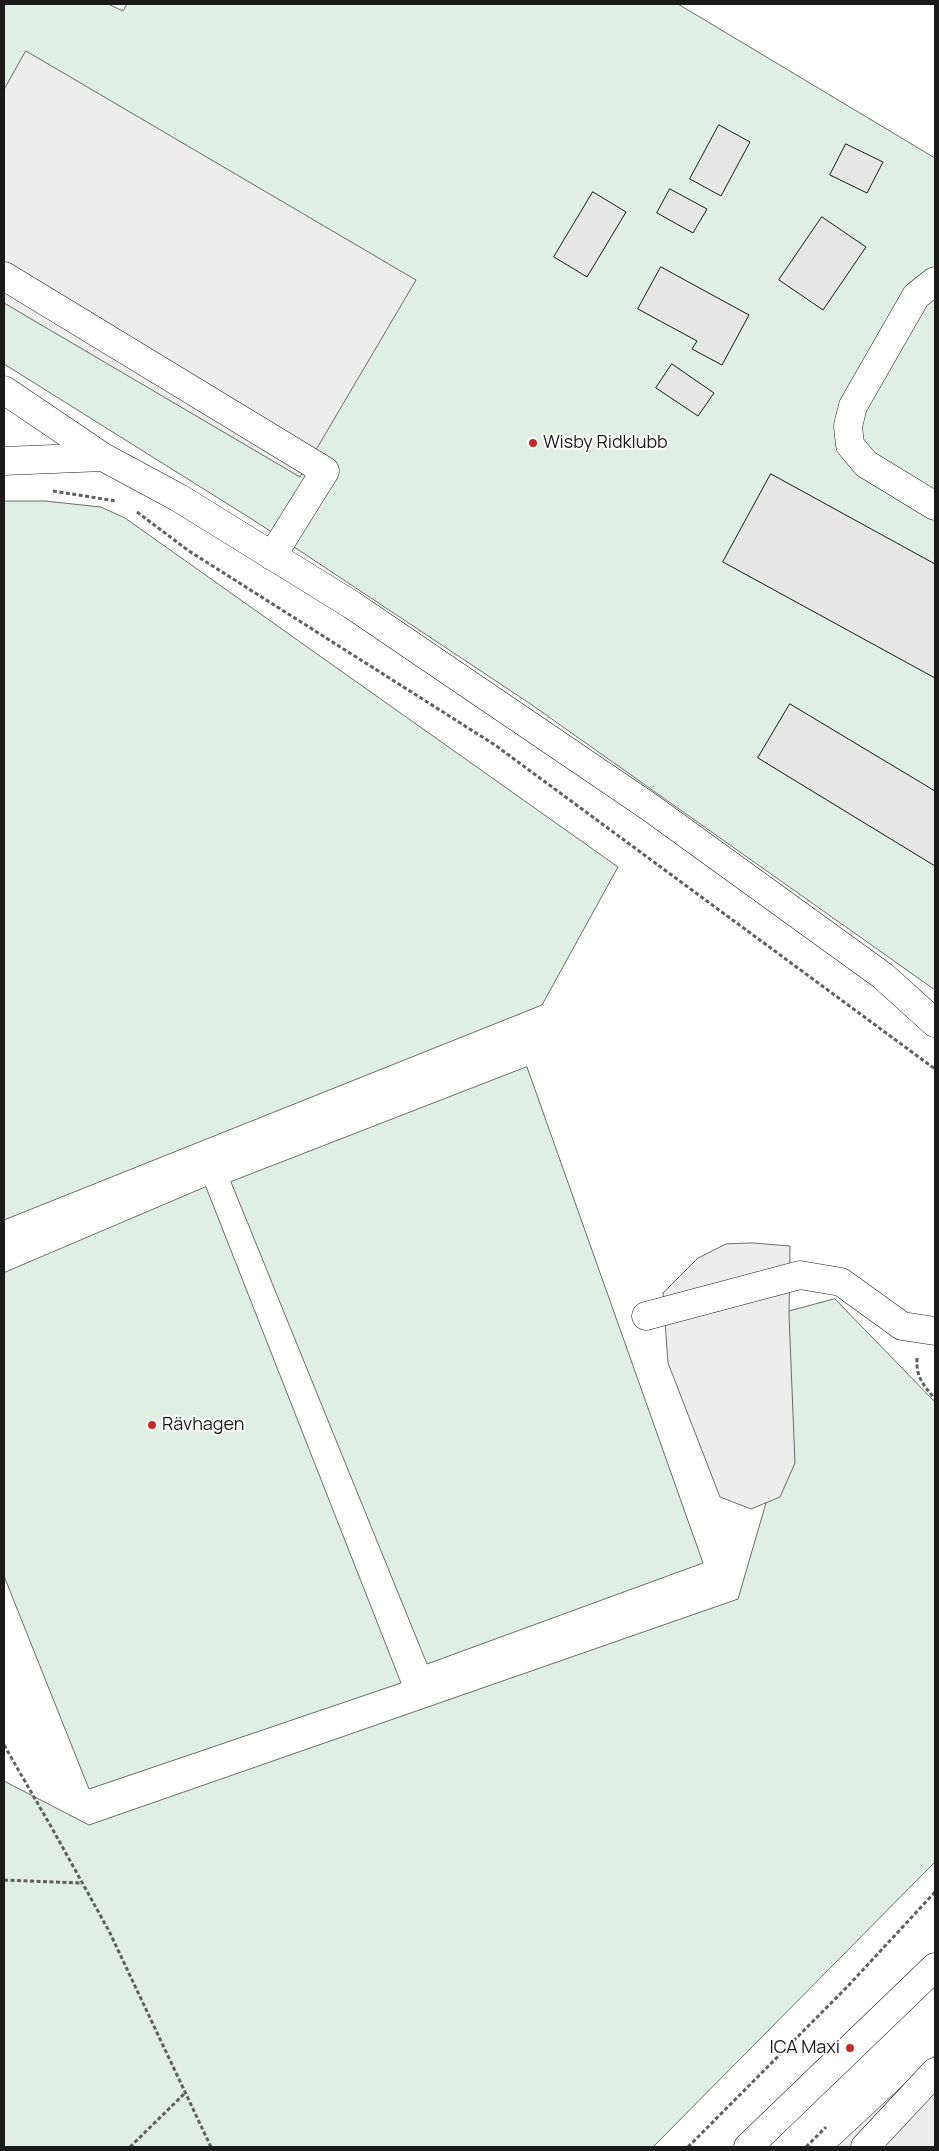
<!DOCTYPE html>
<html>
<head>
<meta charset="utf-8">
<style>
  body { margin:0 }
  #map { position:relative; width:939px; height:2151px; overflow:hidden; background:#fff; font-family:Manrope,sans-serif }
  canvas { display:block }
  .frame { position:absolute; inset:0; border:5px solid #1a1a1a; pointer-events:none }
</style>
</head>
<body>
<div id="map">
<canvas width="939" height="2151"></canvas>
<div class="frame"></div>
</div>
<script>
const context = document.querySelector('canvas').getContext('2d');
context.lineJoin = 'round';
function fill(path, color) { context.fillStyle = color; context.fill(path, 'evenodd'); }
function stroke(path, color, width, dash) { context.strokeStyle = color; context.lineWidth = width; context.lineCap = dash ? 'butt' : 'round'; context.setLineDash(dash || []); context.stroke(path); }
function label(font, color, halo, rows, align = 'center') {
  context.font = font + ' Manrope,sans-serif'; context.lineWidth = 4; context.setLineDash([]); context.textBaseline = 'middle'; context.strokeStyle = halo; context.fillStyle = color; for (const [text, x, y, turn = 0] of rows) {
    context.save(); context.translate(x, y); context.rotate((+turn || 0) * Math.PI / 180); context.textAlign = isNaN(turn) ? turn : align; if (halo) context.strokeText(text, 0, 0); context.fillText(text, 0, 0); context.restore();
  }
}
const green = new Path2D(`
  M4 4H108L123 11 127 4H678L935 158V990L532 705 258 523 4 364Z
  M4 501H45L101 507 125 518 618 867 542 1005 4 1220Z
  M527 1067 703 1563 427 1664 231 1182Z
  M206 1187 401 1683 89 1789 4 1576V1273Z
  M835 1299 935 1402V1862L653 2147H4V1781L89 1825 738 1599 775 1472 783 1313Z`);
fill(green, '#e0efe3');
stroke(green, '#6a6a6a', 1);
const parking = new Path2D(`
  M26 51 416 280 300 477 4 303V90Z
  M753 1243 790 1246 789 1315 795 1463 780 1497 751 1509 720 1497 668 1363 663 1293 698 1258 726 1244Z
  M935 2056V2147H837Z`);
fill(parking, '#ededed');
stroke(parking, '#6a6a6a', 1);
const building = new Path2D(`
  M719 125 750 142 721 196 690 179Z
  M846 144 883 162 867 193 830 175Z
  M670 189 707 209 693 233 657 213Z
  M593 192 626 212 587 277 554 257Z
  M822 217 866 247 823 310 779 280Z
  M661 267 749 315 722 365 692 349 697 341 638 309Z
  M672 364 714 393 698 416 656 388Z
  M771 474 935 564V678L723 562Z
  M790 704 935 791V866L758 758Z`);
fill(building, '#e6e6e6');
stroke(building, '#1a1a1a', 1);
const minor = new Path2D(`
  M4 276 325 471 272 556
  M935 281 916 296 853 406 848 426 850 445 866 464 935 506
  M4 390 103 457 179 498 352 605 480 692 648 806 883 976 935 1023
  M4 461 103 457
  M646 1316 800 1275 841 1282 902 1326 935 1331
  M865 2147 935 2072`);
const major = new Path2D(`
  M748 2147 935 1967`);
stroke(minor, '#1a1a1a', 29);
stroke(major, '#1a1a1a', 29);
stroke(new Path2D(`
  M53 491 116 501
  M137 512 189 551 495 745 935 1069
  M917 1358C916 1378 923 1384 935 1399
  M4 1745 53 1830 109 1931 211 2147
  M4 1880 82 1883
  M130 2147 185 2093
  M688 2147 848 1986 935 1892
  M806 2147 826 2127`), '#5f5f5f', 3, [4, 2.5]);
stroke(minor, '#fff', 28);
stroke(major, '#fff', 28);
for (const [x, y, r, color] of [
  [533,443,5,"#c62828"],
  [152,1425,5,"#c62828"],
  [850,2048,5,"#c62828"]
]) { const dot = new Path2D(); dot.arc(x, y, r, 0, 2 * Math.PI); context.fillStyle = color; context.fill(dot); stroke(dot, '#fff', 2); }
label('18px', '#1a1a1a', '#fff', [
  ["Wisby Ridklubb",543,443],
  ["Rävhagen",162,1425],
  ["ICA Maxi",840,2048,"right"]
], 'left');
</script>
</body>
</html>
